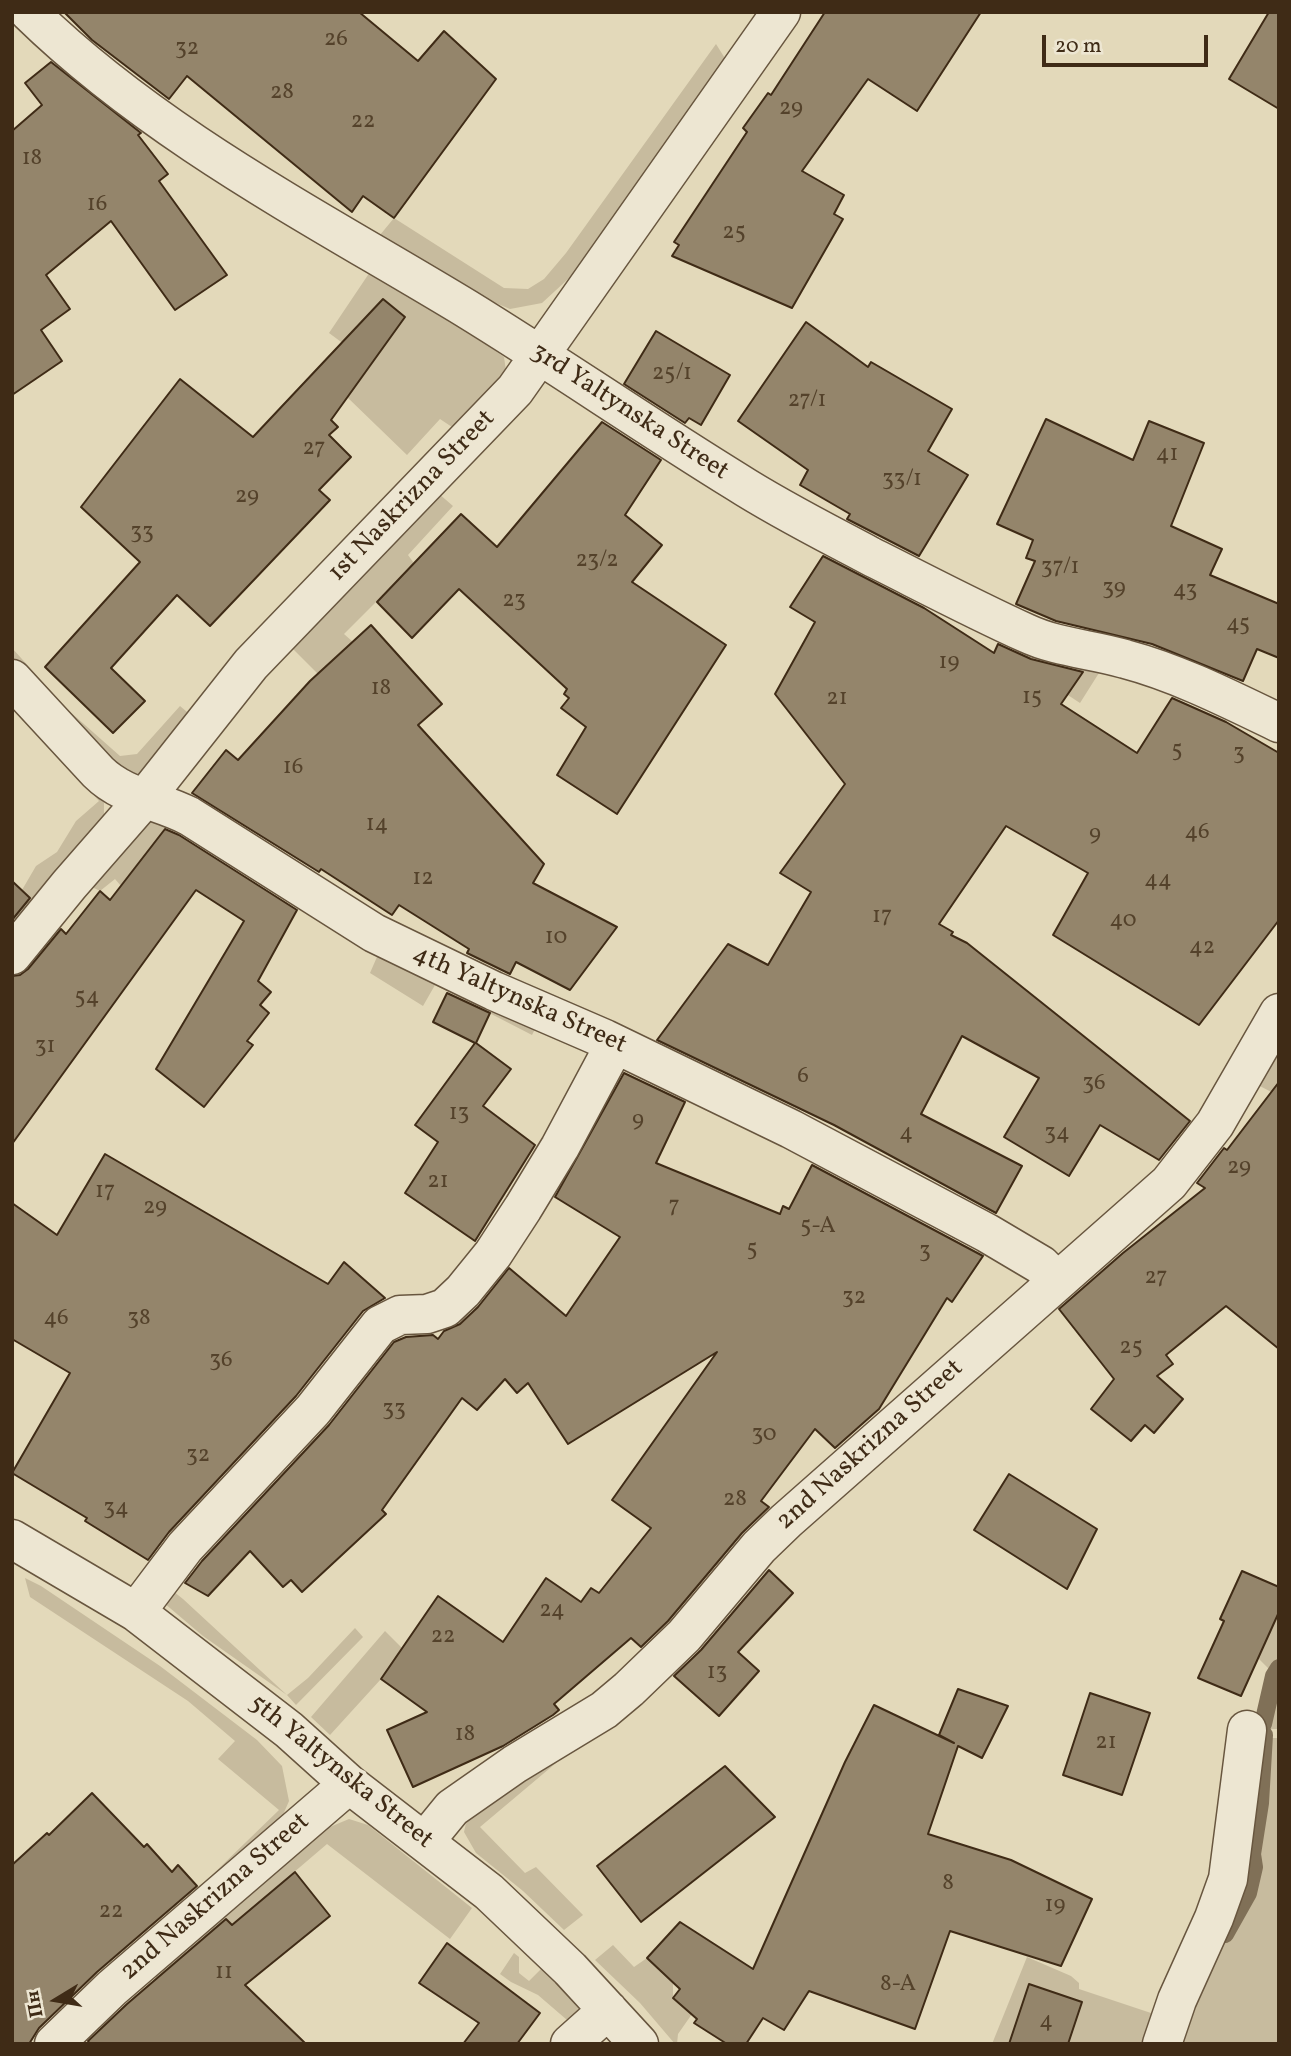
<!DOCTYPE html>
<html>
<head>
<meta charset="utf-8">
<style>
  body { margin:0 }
  #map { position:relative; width:1291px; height:2056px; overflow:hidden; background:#e3d9ba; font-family:Vollkorn,serif }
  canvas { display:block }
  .frame { position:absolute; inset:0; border:14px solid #3f2b16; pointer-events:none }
  .north { position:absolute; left:21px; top:1965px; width:70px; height:70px; -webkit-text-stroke:5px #ede6d2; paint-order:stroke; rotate:259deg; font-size:19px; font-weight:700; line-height:28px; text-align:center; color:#3f2b16 }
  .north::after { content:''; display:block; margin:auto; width:24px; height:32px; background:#3f2b16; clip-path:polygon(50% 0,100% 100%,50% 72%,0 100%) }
  .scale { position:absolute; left:1042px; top:35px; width:166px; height:32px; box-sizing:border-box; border:4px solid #3f2b16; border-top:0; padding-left:9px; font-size:21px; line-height:24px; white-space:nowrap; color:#3f2b16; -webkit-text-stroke:5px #ede6d2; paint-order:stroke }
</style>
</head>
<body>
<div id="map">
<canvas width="1291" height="2056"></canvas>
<div class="frame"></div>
<div class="north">Пн</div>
<div class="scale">20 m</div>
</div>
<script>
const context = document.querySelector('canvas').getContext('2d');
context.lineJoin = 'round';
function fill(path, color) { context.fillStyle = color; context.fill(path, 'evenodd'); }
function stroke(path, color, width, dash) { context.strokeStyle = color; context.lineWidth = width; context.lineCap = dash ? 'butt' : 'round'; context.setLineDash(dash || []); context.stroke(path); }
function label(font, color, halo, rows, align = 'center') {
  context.font = font + ' Vollkorn,serif'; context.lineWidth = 7; context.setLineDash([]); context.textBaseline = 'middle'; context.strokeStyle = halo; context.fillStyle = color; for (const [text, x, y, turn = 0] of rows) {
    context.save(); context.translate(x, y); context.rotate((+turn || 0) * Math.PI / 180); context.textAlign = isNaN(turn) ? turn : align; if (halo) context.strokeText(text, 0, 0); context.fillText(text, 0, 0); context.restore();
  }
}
fill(new Path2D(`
  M716 44 726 60 580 268 542 303 510 309 455 286 380 235 394 218 504 288 528 289 544 279 566 253Z
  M372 269 439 310 504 357 507 378 458 431 440 419 407 455 347 397 371 364 329 333Z
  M438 493 453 506 408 555 416 566 400 578 344 634 353 642 318 674 291 647Z
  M1020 645 1104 665 1080 703 1010 657Z
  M12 648 68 710 120 756 137 754 180 706 193 717 137 785 29 679 12 659Z
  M12 704 69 757 104 802V822L12 932V900L22 890 36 866 57 852 76 821 99 801Z
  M155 817 169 823 121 886 115 879 100 891 88 885 113 854Z
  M380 950 535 1029 532 1035 435 985 423 1006 370 973Z
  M1279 1042V1096L1256 1084Z
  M25 1578 41 1586 160 1666 257 1740 282 1766 289 1801 276 1831 178 1908 279 1810 218 1759 235 1741 188 1701 30 1597Z
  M164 1584 183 1599 287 1695 308 1678 355 1628 363 1637 296 1705 287 1695 203 1636 164 1603Z
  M1279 1612V1729H1263V1710L1272 1672 1258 1658Z
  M385 1631 402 1648 381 1679 330 1735 311 1717Z
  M1263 1738H1279V2044H1171L1220 1937 1243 1893Z
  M581 1742 480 1827 525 1873 536 1867 583 1915 564 1930 523 1891 476 1853 464 1832 468 1814Z
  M349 1819 368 1825 472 1908 450 1939 327 1844 163 1984 151 1972 318 1832Z
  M613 1945 634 1967 647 1958 673 1983V1998L692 2014 678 2034 677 2044H675L640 2003 595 1960Z
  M514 1953 519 1957V1973L529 1981 543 1967 581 2012 574 2026 538 1995 511 1982 500 1974Z
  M1027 1957 1071 1976 1079 1983V1989L1160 2016 1145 2044H992Z`), '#c7bb9e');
stroke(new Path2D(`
  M1263 1724 1274 1676 1279 1668
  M1225 1934 1248 1893 1254 1867 1252 1854 1260 1803 1264 1735`), '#807057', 18);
const building = new Path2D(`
  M64 12H359L418 61 444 31 496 79 394 218 363 196 352 212 187 76 169 99 92 40Z
  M825 12H981L917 111 868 79 802 171 844 195 834 214 843 219 792 308 672 256 679 245 674 242 747 132 743 128 768 93 771 95Z
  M1269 12H1279V109L1229 79Z
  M51 62 141 133 138 135 168 174 159 181 227 275 175 310 111 221 46 275 70 309 41 330 62 361 12 395V131L42 105 25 83Z
  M383 299 405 317 331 420 338 427 329 435 351 457 319 490 330 500 210 626 177 595 111 668 145 701 113 733 45 667 140 562 81 507 180 379 253 437Z
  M806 322 868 367 871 362 952 409 928 451 968 475 919 556 847 519 850 514 800 485 808 470 738 421Z
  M656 331 730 375 701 425 689 418 685 423 624 384Z
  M1046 419 1133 460 1149 421 1204 443 1171 526 1222 549 1210 575 1279 604V658L1257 649 1243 681 1152 644 1056 621 1016 604 1035 561 1026 558 1033 540 997 524Z
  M602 422 661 460 625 515 662 545 632 582 726 645 617 814 557 775 586 727 561 708 569 698 564 694 567 689 459 589 412 638 377 602 461 514 497 547Z
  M823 556 924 608 994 653 998 644 1031 659 1083 672 1061 704 1137 753 1172 698 1226 722 1279 753V920L1199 1025 1053 935 1088 873 1006 826 939 924 953 932 951 935 967 943 1190 1121 1159 1160 1100 1125 1069 1176 1004 1137 1039 1078 962 1036 921 1114 1022 1166 996 1213 834 1125 657 1040 728 944 768 965 811 892 780 873 845 784 775 694 815 622 790 607Z
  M371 625 442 704 418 725 544 864 533 883 617 927 570 990 516 962 510 974 467 953 469 949 399 905 392 915 321 869 319 872 192 793 226 750 238 760 310 681Z
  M165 829 179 835 297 910 258 981 271 992 260 1005 269 1013 247 1041 253 1045 204 1107 156 1069 244 921 196 890 12 1144V976L20 975 28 969 61 929 66 934 100 891 110 900Z
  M12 881 30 898 12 920Z
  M447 993 490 1013 476 1043 511 1069 483 1106 535 1145 475 1241 405 1193 438 1142 415 1125 475 1043 433 1022Z
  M624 1073 685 1102 656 1163 780 1214 783 1206 789 1209 812 1165 983 1256 952 1302 947 1298 879 1409 835 1448 815 1429 761 1501 769 1507 742 1533 668 1621 641 1647 631 1638 554 1704 559 1710 553 1715 503 1746 413 1787 387 1730 427 1712 381 1679 438 1596 503 1642 546 1578 581 1602 591 1588 599 1593 651 1528 612 1500 717 1352 568 1444 528 1383 517 1393 505 1379 477 1410 462 1398 382 1510 386 1514 302 1592 291 1580 283 1587 250 1551 208 1596 185 1583 202 1561 329 1425 394 1342 406 1337 433 1335 438 1339 444 1331 460 1324 478 1307 509 1268 566 1316 620 1237 555 1197Z
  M1279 1082V1349L1226 1306 1166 1355 1173 1364 1157 1376 1183 1399 1154 1433 1145 1425 1131 1441 1091 1409 1114 1379 1059 1309 1123 1253 1205 1188 1197 1183 1224 1148 1227 1150Z
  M105 1154 328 1284 344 1262 385 1298 363 1311 296 1396 169 1532 148 1560 85 1521 87 1518 12 1473 70 1373 12 1339V1203L57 1235Z
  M1009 1474 1097 1529 1067 1589 974 1530Z
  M769 1570 793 1593 738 1652 759 1671 719 1716 674 1676 701 1650Z
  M1242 1571 1279 1587V1612L1241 1696 1198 1678 1224 1621 1220 1619Z
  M958 1689 1008 1706 982 1758 958 1746 928 1834 1011 1860 1092 1899 1061 1966 950 1931 915 2029 809 1991 784 2030 763 2018 746 2044H727L694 2023 697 2019 673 1998 680 1989 647 1958 680 1922 753 1969 845 1762 874 1705 954 1743 939 1735Z
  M1090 1693 1150 1713 1122 1795 1063 1775Z
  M725 1766 775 1817 641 1922 597 1866Z
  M92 1793 144 1847 147 1844 172 1872 178 1865 197 1886 97 1972 39 2028 29 2044H12V1865L47 1833 49 1835Z
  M295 1872 330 1916 245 1985 306 2044H90L88 2041 127 2004 226 1919 232 1925Z
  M447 1943 540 2013 517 2044H463L479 2023 419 1983Z
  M1029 1984 1082 2002 1068 2044H1009Z`);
fill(building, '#94856b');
stroke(building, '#3f2b16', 2);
const minor = new Path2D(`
  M29 12C156 136 317 218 467 309 558 365 646 426 737 482 779 509 825 532 870 556 922 582 973 609 1026 633 1058 648 1092 649 1125 659 1178 673 1229 699 1279 723
  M12 679 98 772C123 797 158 800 189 816L374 933 494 991 605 1039 791 1129 987 1233 1041 1265 1057 1281
  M12 955 69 885 145 798 251 664 515 390 781 12
  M12 1539 136 1612 289 1730 349 1784 489 1892 570 1969 639 2044
  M136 1612 185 1547 313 1410 380 1325 400 1315 427 1314 445 1308 463 1291 493 1254 523 1208 560 1147 615 1044
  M425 1841 452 1808 515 1764 604 1710 629 1689 684 1636 759 1547 786 1521 1169 1183 1215 1124 1279 1013
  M54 2044 112 1988 349 1784
  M570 2044 608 2010
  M1162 2044 1177 2000 1214 1918 1228 1879 1247 1730`);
stroke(minor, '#68563f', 41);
stroke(minor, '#ede6d2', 38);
label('23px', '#54422b', null, [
  ["26",336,41],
  ["32",187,50],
  ["28",282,94],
  ["29",791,110],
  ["22",363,123],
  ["18",32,160],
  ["16",97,206],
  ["25",734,234],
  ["25/1",672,375],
  ["27/1",807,402],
  ["27",314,450],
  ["41",1167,456],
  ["33/1",902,481],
  ["29",247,498],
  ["33",142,534],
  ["23/2",597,562],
  ["37/1",1060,569],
  ["39",1114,590],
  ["43",1185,592],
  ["23",514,602],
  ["45",1238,626],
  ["19",949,664],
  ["18",381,690],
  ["15",1032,699],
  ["21",837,700],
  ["5",1177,752],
  ["3",1239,755],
  ["16",293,769],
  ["14",377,826],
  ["46",1197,834],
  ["9",1095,836],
  ["12",423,880],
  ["44",1158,882],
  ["17",882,918],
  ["40",1123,922],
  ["10",556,939],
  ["42",1202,949],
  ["54",87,999],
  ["31",45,1048],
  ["6",803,1078],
  ["36",1094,1085],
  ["13",459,1115],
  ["9",638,1122],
  ["4",906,1135],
  ["34",1057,1135],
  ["29",1239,1169],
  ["21",438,1183],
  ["17",105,1193],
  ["7",674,1208],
  ["29",155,1209],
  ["5-А",818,1228],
  ["5",752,1251],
  ["3",925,1253],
  ["27",1156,1279],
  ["32",854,1299],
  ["46",56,1320],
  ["38",139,1320],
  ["25",1131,1349],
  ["36",221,1362],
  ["33",394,1411],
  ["30",764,1436],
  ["32",198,1457],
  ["28",735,1501],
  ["34",116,1510],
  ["24",552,1612],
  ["22",443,1638],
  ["13",717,1674],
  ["18",465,1736],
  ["21",1106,1744],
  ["8",948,1885],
  ["19",1055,1907],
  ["22",111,1913],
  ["11",224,1974],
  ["8-А",898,1986],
  ["4",1046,2023]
]);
label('26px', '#3f2b16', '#ede6d2', [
  ["3rd Yaltynska Street",629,413,33],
  ["1st Naskrizna Street",413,497,-46],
  ["4th Yaltynska Street",519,1001,24],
  ["2nd Naskrizna Street",871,1446,-42],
  ["5th Yaltynska Street",340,1773,39],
  ["2nd Naskrizna Street",216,1898,-41]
]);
</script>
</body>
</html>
